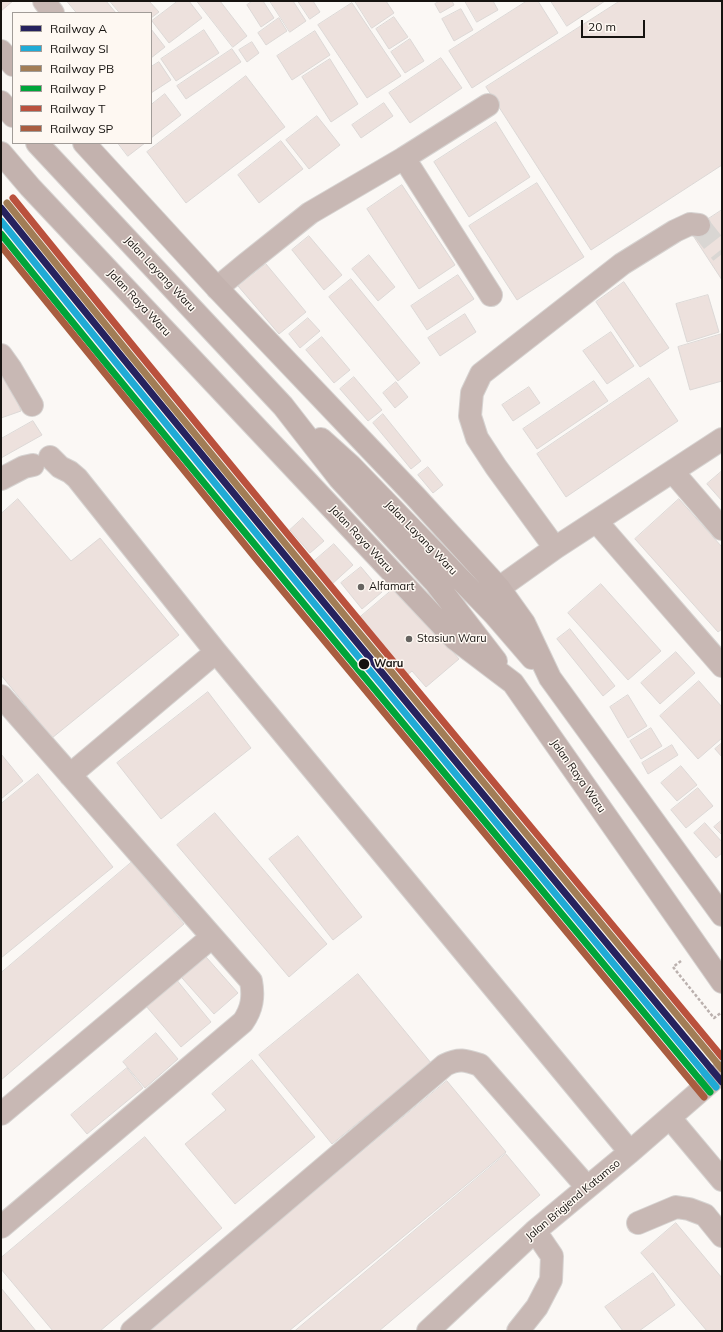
<!DOCTYPE html>
<html>
<head>
<meta charset="utf-8">
<style>
  body { margin:0 }
  #map { position:relative; width:723px; height:1332px; overflow:hidden; background:#fbf8f5; font-family:Mulish,sans-serif }
  canvas { display:block }
  .frame { position:absolute; inset:0; border:2px solid #161310; pointer-events:none }
  .legend { position:absolute; left:12px; top:12px; width:140px; height:132px; box-sizing:border-box; background:#fef8f2; border:1px solid #a19c98; margin:0; padding:5px 7px; list-style:none; font-size:12px; color:#161310 }
  .legend li { display:flex; align-items:center; gap:8px; height:20px }
  .legend b { width:20px; border:1px solid #a19c98 }
  .scale { position:absolute; left:581px; top:20px; width:64px; height:18px; box-sizing:border-box; border:2px solid #161310; border-top:0; padding-left:5px; font-size:12px; line-height:14px; white-space:nowrap; color:#161310; -webkit-text-stroke:3px #fef8f2; paint-order:stroke }
</style>
</head>
<body>
<div id="map">
<canvas width="723" height="1332"></canvas>
<div class="frame"></div>
<ul class="legend">
<li><b style="height:5px;background:#26225e"></b>Railway A</li>
<li><b style="height:5px;background:#20abd6"></b>Railway SI</li>
<li><b style="height:5px;background:#a27d56"></b>Railway PB</li>
<li><b style="height:5px;background:#00a53a"></b>Railway P</li>
<li><b style="height:5px;background:#ba513d"></b>Railway T</li>
<li><b style="height:5px;background:#a95d40"></b>Railway SP</li>
</ul>
<div class="scale">20 m</div>
</div>
<script>
const context = document.querySelector('canvas').getContext('2d');
context.lineJoin = 'round';
function fill(path, color) { context.fillStyle = color; context.fill(path, 'evenodd'); }
function stroke(path, color, width, dash) { context.strokeStyle = color; context.lineWidth = width; context.lineCap = dash ? 'butt' : 'round'; context.setLineDash(dash || []); context.stroke(path); }
function label(font, color, halo, rows, align = 'center') {
  context.font = font + ' Mulish,sans-serif'; context.lineWidth = 3; context.setLineDash([]); context.textBaseline = 'middle'; context.strokeStyle = halo; context.fillStyle = color; for (const [text, x, y, turn = 0] of rows) {
    context.save(); context.translate(x, y); context.rotate((+turn || 0) * Math.PI / 180); context.textAlign = isNaN(turn) ? turn : align; if (halo) context.strokeText(text, 0, 0); context.fillText(text, 0, 0); context.restore();
  }
}
const building = new Path2D(`
  M1 1H13L1 11Z
  M67 1H106L116 13H77Z
  M110 1H149L159 12 151 18V13H120Z
  M178 1H189L202 18 169 43 152 21Z
  M197 1H220L247 36 233 47Z
  M253 1H263L274 18 261 27 247 5Z
  M270 1H293L306 21 290 32Z
  M298 1H313L320 12 310 19Z
  M355 1H386L394 13 372 28Z
  M440 1H452L454 5 440 13 435 4Z
  M465 1H493L498 10 477 22Z
  M527 1H538L558 33 472 88 449 51Z
  M551 1H605L567 26Z
  M620 1H722V165L591 250 486 87Z
  M352 3 401 76 367 98 318 25Z
  M461 9 473 30 454 41 442 19Z
  M394 17 408 37 389 49 376 29Z
  M279 18 287 31 266 45 258 33Z
  M151 29 165 47 151 58Z
  M204 30 219 53 176 81 161 59Z
  M315 31 330 55 292 80 277 56Z
  M410 39 424 61 405 73 391 52Z
  M252 42 259 53 247 62 239 50Z
  M232 49 241 62 186 99 177 86Z
  M441 58 462 88 410 123 389 93Z
  M330 59 358 104 331 122 302 77Z
  M159 62 171 80 151 93V67Z
  M246 76 285 127 186 203 147 152Z
  M165 94 181 115 151 138V105Z
  M384 103 393 116 361 138 352 125Z
  M317 116 340 145 309 169 286 140Z
  M496 122 530 177 469 217 434 162Z
  M281 141 303 169 259 203 238 175Z
  M118 143H145L128 156Z
  M537 183 584 257 517 300 469 226Z
  M402 185 455 265 419 289 367 209Z
  M722 210V280L690 231Z
  M309 236 342 275 324 290 292 250Z
  M369 255 395 287 378 301 352 269Z
  M266 264 306 312 279 334 238 286Z
  M458 275 474 299 427 330 411 306Z
  M351 279 420 363 398 381 329 297Z
  M624 282 669 348 640 367 596 302Z
  M708 295 719 332 687 342 676 304Z
  M465 314 476 332 440 356 428 338Z
  M308 318 320 331 300 348 289 334Z
  M611 332 634 366 607 384 583 351Z
  M722 334V381L690 390 678 347Z
  M322 337 350 370 334 383 306 350Z
  M7 371 21 411 1 418V373Z
  M354 377 382 410 368 421 340 389Z
  M649 378 678 421 566 497 537 454Z
  M594 381 608 401 537 449 523 429Z
  M396 382 408 397 395 408 383 393Z
  M529 387 540 403 513 421 502 405Z
  M383 414 421 461 411 469 373 423Z
  M33 421 42 435 1 458V439Z
  M428 467 443 485 433 493 418 475Z
  M722 471V501L707 484Z
  M18 499 71 561 100 538 179 635 52 738 1 675V514Z
  M679 499 722 547V629L718 632 635 539Z
  M303 518 324 541 310 553 290 530Z
  M334 544 353 565 331 585 312 563Z
  M361 567 382 592 362 609 341 583Z
  M601 584 661 651 628 680 568 613Z
  M398 585 459 659 426 687 412 671 406 676 358 619Z
  M570 629 615 686 603 696 557 639Z
  M676 652 695 673 660 704 641 683Z
  M699 681 722 707V738L698 759 660 716Z
  M208 692 251 748 161 819 117 763Z
  M628 695 647 726 628 738 610 707Z
  M651 728 662 746 641 759 630 741Z
  M722 743V757L715 749Z
  M672 745 678 755 648 774 642 763Z
  M1 754 23 781 1 799Z
  M681 766 697 785 677 801 661 783Z
  M38 774 113 867 1 958V804Z
  M698 788 713 806 686 828 671 810Z
  M215 813 327 944 289 977 177 845Z
  M722 820V835L714 827Z
  M705 823 722 842V853L716 858 694 833Z
  M298 836 362 917 333 940 269 859Z
  M132 862 184 924 1 1080V973Z
  M199 949 238 993 214 1014 175 970Z
  M171 973 211 1022 181 1047 140 999Z
  M358 974 431 1063 332 1144 259 1055Z
  M156 1033 178 1059 145 1088 123 1062Z
  M252 1060 315 1137 235 1204 185 1144 226 1110 212 1094Z
  M127 1068 143 1088 87 1134 71 1115Z
  M447 1081 506 1152 289 1331H145Z
  M145 1137 222 1228 100 1331H53L1 1269V1258Z
  M506 1154 540 1195 379 1331H295Z
  M676 1223 722 1278V1331H707L641 1253Z
  M653 1273 675 1305 639 1331H623L605 1307Z
  M1 1288 36 1331H1Z`);
fill(building, '#ede1dd');
stroke(building, '#dcd8d6', 1);
stroke(new Path2D(`
  M699 225 722 254`), '#d9d6d3', 22, [22, 11]);
const minor = new Path2D(`
  M44 1 53 13
  M404 158 491 295
  M217 288 246 264 310 213 404 158 488 105
  M1 355 11 369 32 405
  M50 457 60 467 70 472 77 478 216 652 630 1152
  M673 472 722 529
  M1 479 24 467 33 465
  M596 521 722 666
  M555 548 496 467 477 438 470 416 472 393 481 374 622 264 675 231 690 224 699 225
  M499 588 555 548 722 439
  M1 696 251 981C254 997 252 1009 243 1022L1 1227
  M70 775 216 652
  M1 1114 212 937
  M670 1118 722 1180
  M638 1223 676 1207 689 1209 705 1215 722 1236
  M132 1331 445 1065C459 1058 465 1060 480 1065L587 1187
  M428 1331 535 1231 630 1152 722 1072
  M518 1331 537 1307 551 1280 552 1256 535 1231`);
const highway = new Path2D(`
  M1 51 13 65
  M1 102 13 116
  M37 143 283 406 339 478 435 582 496 661
  M84 143 217 288 415 496 499 588 524 623 550 678 722 915
  M1 153 30 187 455 639 513 683 722 982
  M321 439 351 466 494 614 532 658`);
stroke(minor, '#d6d3d1', 24);
stroke(highway, '#d6d3d1', 24);
stroke(new Path2D(`
  M681 961 673 967 714 1018 722 1012`), '#bbb1ae', 2.5, [3, 2]);
stroke(minor, '#c8b8b4', 22);
stroke(highway, '#c3b2ae', 22);
stroke(new Path2D(`
  M1 208C238 502 481 791 722 1082`), '#26225e', 7);
stroke(new Path2D(`
  M1 221C236 512 477 799 716 1087`), '#20abd6', 7);
stroke(new Path2D(`
  M7 203C242 495 483 781 722 1069`), '#a27d56', 7);
stroke(new Path2D(`
  M1 234C234 523 473 807 710 1092`), '#00a53a', 7);
stroke(new Path2D(`
  M13 198C246 487 485 771 722 1057`), '#ba513d', 7);
stroke(new Path2D(`
  M1 246 258 561 704 1097`), '#a95d40', 7);
for (const [x, y, r, color] of [
  [361,587,4,"#666360"],
  [409,639,4,"#666360"],
  [364,664,6,"#161310"]
]) { const dot = new Path2D(); dot.arc(x, y, r, 0, 2 * Math.PI); context.fillStyle = color; context.fill(dot); stroke(dot, '#fef8f2', 1.5); }
label('11px', '#161310', '#fef8f2', [
  ["Jalan Layang Waru",160,274,47],
  ["Jalan Raya Waru",139,303,47],
  ["Jalan Layang Waru",421,538,46],
  ["Jalan Raya Waru",361,539,47],
  ["Jalan Raya Waru",578,776,55],
  ["Jalan Brigjend Katamso",573,1200,-40]
]);
label('11px', '#161310', '#fef8f2', [
  ["Alfamart",369,587],
  ["Stasiun Waru",417,639]
], 'left');
label('bold 11px', '#161310', '#fef8f2', [
  ["Waru",374,664]
], 'left');
</script>
</body>
</html>
